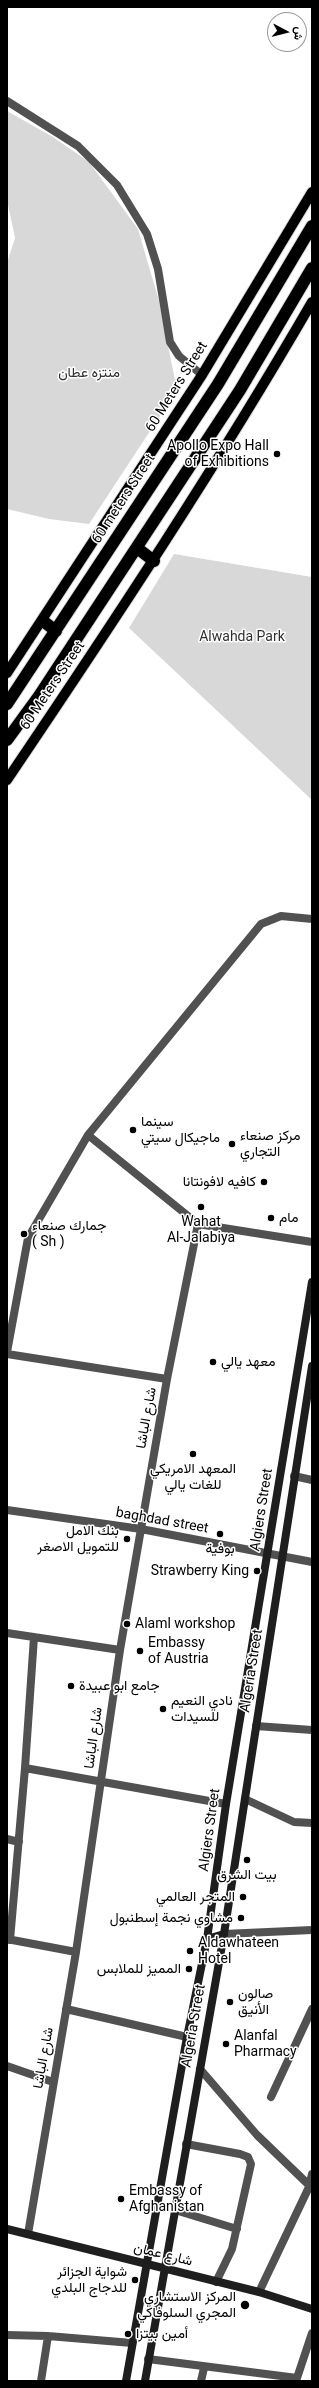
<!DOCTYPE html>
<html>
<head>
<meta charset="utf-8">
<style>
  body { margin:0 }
  #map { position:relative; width:319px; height:2388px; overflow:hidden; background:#fff; font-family:Roboto,Vazirmatn,sans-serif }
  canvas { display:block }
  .frame { position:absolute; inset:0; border:8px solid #000; pointer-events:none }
  .north { position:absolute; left:267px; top:12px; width:40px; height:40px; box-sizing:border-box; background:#fff; border:1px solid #999; border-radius:50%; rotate:97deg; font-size:11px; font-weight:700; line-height:16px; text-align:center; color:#000 }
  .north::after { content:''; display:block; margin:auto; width:14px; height:18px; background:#000; clip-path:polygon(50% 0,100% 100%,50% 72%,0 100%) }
</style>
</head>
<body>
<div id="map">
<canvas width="319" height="2388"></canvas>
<div class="frame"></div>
<div class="north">ش</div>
</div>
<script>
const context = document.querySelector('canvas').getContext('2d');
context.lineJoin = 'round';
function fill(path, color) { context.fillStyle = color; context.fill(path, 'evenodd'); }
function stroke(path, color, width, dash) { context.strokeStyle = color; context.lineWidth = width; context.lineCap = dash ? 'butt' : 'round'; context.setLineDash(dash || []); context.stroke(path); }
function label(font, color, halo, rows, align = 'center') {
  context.font = font + ' Roboto,Vazirmatn,sans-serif'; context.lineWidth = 3; context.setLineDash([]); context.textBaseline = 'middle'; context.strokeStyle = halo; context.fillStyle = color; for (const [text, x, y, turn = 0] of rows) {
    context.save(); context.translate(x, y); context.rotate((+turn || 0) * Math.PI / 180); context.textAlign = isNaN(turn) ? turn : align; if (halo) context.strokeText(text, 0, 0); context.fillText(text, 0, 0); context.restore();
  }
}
fill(new Path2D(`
  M7 111 53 137 89 162 138 229 159 301 177 390 89 524 49 519 7 509V263L15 238 7 200Z
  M174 554 312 577V800L129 628Z`), '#d8d8d8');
const primary = new Path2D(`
  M7 673 202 375 312 192
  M7 780C113 623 217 466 312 302`);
const highway = new Path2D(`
  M137 548 154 561
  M43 621 56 631
  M7 704 218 384 312 226
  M7 740 39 696 240 390 312 268`);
stroke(primary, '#dbdbdb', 12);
stroke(highway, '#dbdbdb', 14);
stroke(new Path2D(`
  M7 101 78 146 117 185 147 234 158 269 170 342 179 356 202 375
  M88 1135 198 1224 312 1242
  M7 1352 28 1238 88 1135 261 924 281 916 312 919
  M7 1354 167 1379
  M294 1476 312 1480
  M7 1510 141 1529 312 1562
  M7 1633 120 1650
  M256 1726 312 1730
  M25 1768 226 1804
  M245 1799 294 1822 312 1823
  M7 1839 19 1842
  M224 1934 312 1930
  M7 1939 76 1952
  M10 1940 25 1768 34 1637
  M66 2009 187 2037
  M7 2066 53 2082
  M200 2069 257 2135 312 2188
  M271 2097 312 2009
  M186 2144 240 2154 248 2157 251 2164 232 2249 216 2282
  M175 2210 237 2229
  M28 2234 76 1952 120 1650 167 1379 198 1224
  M259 2292 309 2187 312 2174
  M7 2335 48 2336 132 2343
  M148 2359 297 2378
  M41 2381 48 2336
  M201 2381 204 2368
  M296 2381 312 2333`), '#515151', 8);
stroke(new Path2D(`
  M207 1939 224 1934
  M7 2229 259 2292 312 2309
  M126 2381 187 2037 207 1939 226 1804 312 1282
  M145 2381 224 1934 312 1366`), '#1e1e1e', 8);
stroke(primary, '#000', 10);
stroke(highway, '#000', 12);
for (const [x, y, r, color] of [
  [277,454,4,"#000"],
  [133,1130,4,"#000"],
  [232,1144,4,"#000"],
  [264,1182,4,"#000"],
  [201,1207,4,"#000"],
  [271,1218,4,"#000"],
  [24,1234,4,"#000"],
  [213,1362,4,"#000"],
  [193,1454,4,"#000"],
  [220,1534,4,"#000"],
  [127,1539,4,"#000"],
  [257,1571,4,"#000"],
  [127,1624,4,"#000"],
  [140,1651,4,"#000"],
  [71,1686,4,"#000"],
  [163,1709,4,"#000"],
  [247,1860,4,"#000"],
  [243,1897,4,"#000"],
  [241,1918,4,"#000"],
  [190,1951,4,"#000"],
  [189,1969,4,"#000"],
  [230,2002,4,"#000"],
  [226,2044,4,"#000"],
  [121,2199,4,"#000"],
  [135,2280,4,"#000"],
  [245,2305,5,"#000"],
  [128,2334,4,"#000"]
]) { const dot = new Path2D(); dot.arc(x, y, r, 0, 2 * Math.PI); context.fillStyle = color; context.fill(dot); stroke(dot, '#fff', 1.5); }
label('14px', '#2f2f2f', '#fff', [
  ["منتزه عطان",89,373],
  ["Alwahda Park",242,637]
]);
label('14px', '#000', '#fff', [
  ["60 Meters Street",177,387,-58],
  ["60 meters Street",124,499,-57],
  ["60 Meters Street",53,686,-56],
  ["شارع الباشا",147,1418,-80],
  ["Algiers Street",262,1510,-81],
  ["baghdad street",162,1521,10],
  ["Algeria Street",252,1671,-81],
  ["شارع الباشا",94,1738,-82],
  ["Algiers Street",210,1830,-82],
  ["Algeria Street",194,2026,-80],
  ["شارع الباشا",44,2058,-80],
  ["شارع عمان",163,2255,14]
]);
label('14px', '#000', '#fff', [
  ["Apollo Expo Hall",269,446,"right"],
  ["of Exhibitions",269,462,"right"],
  ["سينما",141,1122],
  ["ماجيكال سيتي",141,1138],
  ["مركز صنعاء",240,1136],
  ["التجاري",240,1152],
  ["كافيه لافونتانا",256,1182,"right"],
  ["مام",279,1218],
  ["Wahat",201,1222,"center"],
  ["Al-Jalabiya",201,1238,"center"],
  ["جمارك صنعاء",32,1226],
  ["( Sh )",32,1242],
  ["معهد يالي",221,1362],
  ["المعهد الامريكي",193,1469,"center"],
  ["للغات يالي",193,1485,"center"],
  ["بنك الامل",119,1531,"right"],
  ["للتمويل الاصغر",119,1547,"right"],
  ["بوفية",220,1549,"center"],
  ["Strawberry King",249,1571,"right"],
  ["Alaml workshop",135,1624],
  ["Embassy",148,1643],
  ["of Austria",148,1659],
  ["جامع ابو عبيدة",79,1686],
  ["نادي النعيم",171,1701],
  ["للسيدات",171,1717],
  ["بيت الشرق",247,1875,"center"],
  ["المتجر العالمي",235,1897,"right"],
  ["مشاوي نجمة إسطنبول",233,1918,"right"],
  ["Aldawhateen",198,1943],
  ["Hotel",198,1959],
  ["المميز للملابس",181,1969,"right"],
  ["صالون",238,1994],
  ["الأنيق",238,2010],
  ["Alanfal",234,2036],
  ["Pharmacy",234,2052],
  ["Embassy of",129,2191],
  ["Afghanistan",129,2207],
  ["شواية الجزائر",127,2272,"right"],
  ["للدجاج البلدي",127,2288,"right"],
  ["المركز الاستشاري",236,2297,"right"],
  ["المجري السلوفاكي",236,2313,"right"],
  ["أمين بيتزا",136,2334]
], 'left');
</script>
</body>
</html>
